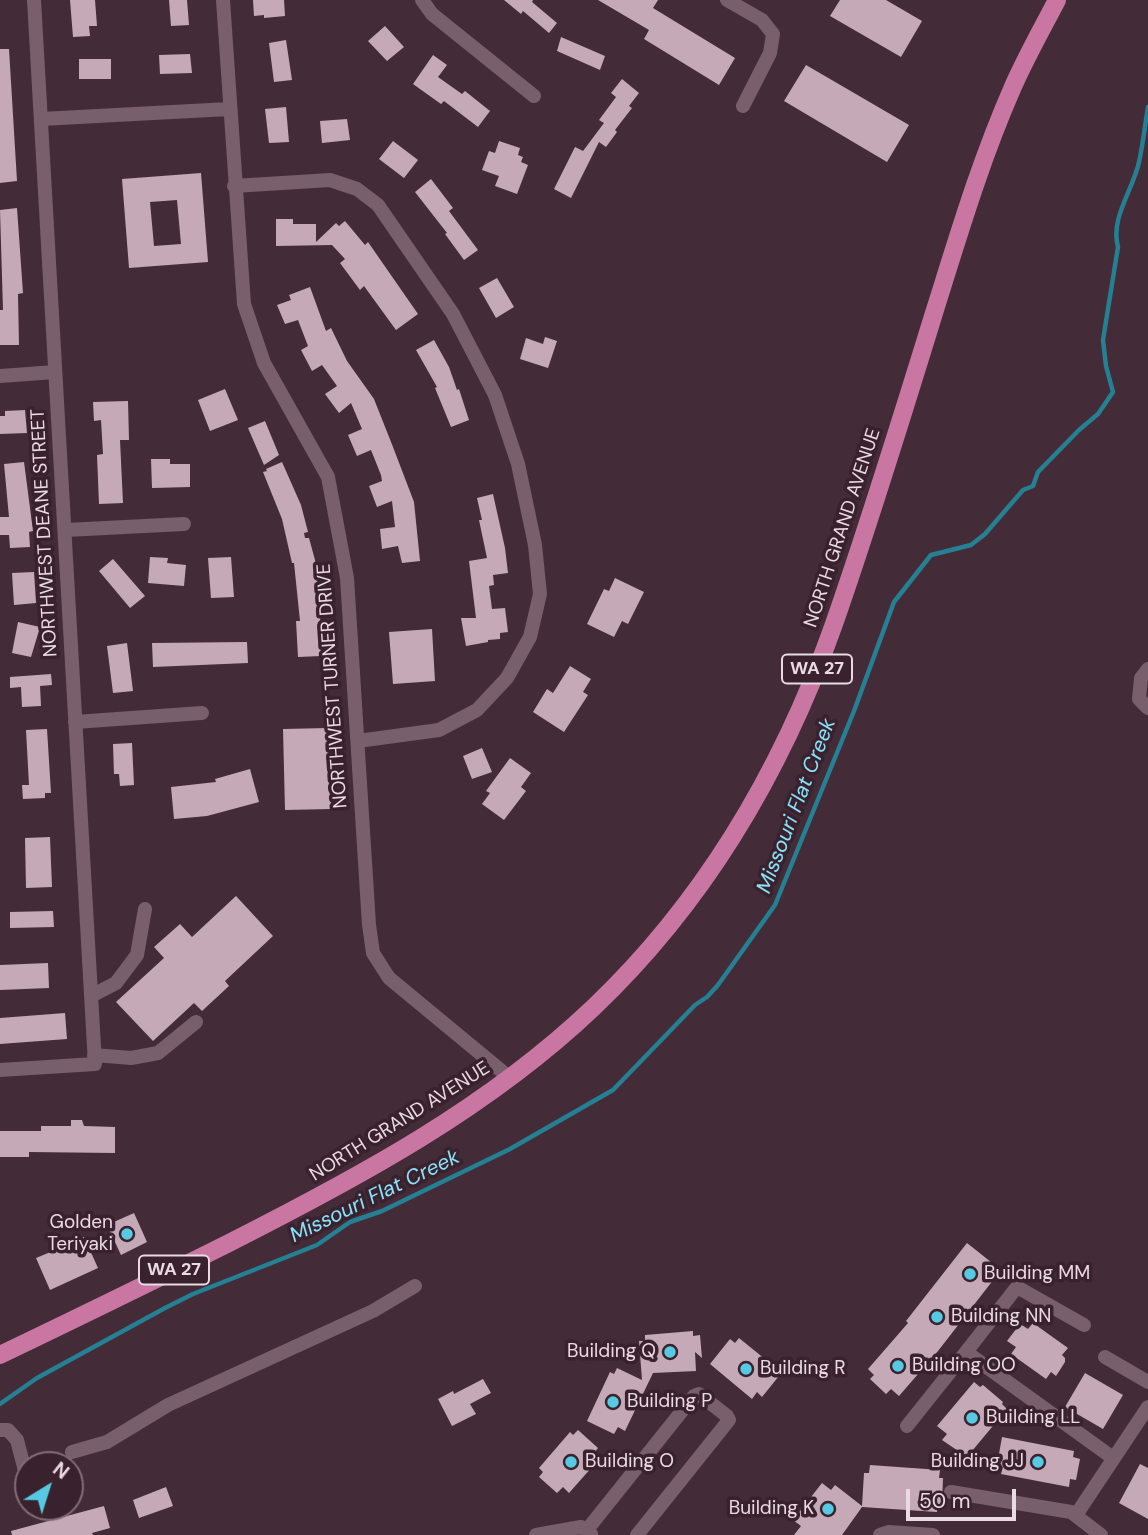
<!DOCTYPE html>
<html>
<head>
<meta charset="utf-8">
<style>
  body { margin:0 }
  #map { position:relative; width:1148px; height:1535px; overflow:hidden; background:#432c38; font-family:"DM Sans",sans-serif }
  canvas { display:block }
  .north { position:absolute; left:14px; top:1451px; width:70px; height:70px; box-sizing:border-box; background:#39222e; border:2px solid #806c76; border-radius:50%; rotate:38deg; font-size:19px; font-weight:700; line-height:28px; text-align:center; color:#eadbe2 }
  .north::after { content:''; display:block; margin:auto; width:24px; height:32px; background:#57c9e2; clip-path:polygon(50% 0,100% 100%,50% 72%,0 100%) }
  .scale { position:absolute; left:906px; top:1489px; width:110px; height:32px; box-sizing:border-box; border:4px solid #eadbe2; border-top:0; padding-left:9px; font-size:21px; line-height:24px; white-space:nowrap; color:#eadbe2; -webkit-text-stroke:5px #39222e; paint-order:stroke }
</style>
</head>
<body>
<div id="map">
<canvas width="1148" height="1535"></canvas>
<div class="north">N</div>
<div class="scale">50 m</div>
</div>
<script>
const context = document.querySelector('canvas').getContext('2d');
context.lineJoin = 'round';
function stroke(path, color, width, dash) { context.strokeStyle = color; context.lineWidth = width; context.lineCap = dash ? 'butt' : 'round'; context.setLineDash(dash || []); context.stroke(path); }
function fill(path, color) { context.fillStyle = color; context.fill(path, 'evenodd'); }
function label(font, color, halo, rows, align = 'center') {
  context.font = font + ' "DM Sans",sans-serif'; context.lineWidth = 7; context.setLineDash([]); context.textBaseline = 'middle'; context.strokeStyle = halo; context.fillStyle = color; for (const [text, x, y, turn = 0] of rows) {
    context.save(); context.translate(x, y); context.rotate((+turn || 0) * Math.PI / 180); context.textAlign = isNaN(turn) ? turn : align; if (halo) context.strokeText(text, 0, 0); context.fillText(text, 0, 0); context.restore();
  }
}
stroke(new Path2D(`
  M0 1404 37 1378 165 1308 193 1294 317 1245 350 1222 382 1211 510 1149 613 1090 695 1005 707 997 718 985 775 905 854 711 894 602 931 555 971 545 985 534 1023 490 1033 486 1038 472 1079 430 1098 414 1113 392 1106 366 1103 340 1118 247C1110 218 1133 190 1139 162 1143 144 1145 125 1148 107`), '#258093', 4.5);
fill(new Path2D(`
  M70 0H95L97 26H89L90 36 73 37Z
  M169 0H187L189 25 171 26Z
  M253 0H284L285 16 264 18V15L254 16Z
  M504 0H533L532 2 557 23 549 33 523 11 521 14Z
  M598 0H658L653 8 735 58 719 85 644 39 649 30Z
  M840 0H886L922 21 901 57 830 16Z
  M385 26 404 47 387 61 368 41Z
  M561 37 605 56 600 70 557 51Z
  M286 40 292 80 274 82 269 43Z
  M0 49H9L17 181 0 183Z
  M190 54 192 73 160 74 159 55Z
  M433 55 447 65 438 77 462 94 465 91 490 111 478 127 444 101 441 104 413 84Z
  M79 59H111V79H79Z
  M806 65 909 125 887 162 784 101Z
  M622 79 639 93 629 106 632 108 615 130 617 132 606 147 599 142 571 198 554 189 575 147 583 151 604 123 599 120 616 97 611 93Z
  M286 107 289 142 269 143 265 109Z
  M347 119 350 140 322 143 320 121Z
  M393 141 418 160 404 178 379 159Z
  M499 141 520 148 518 155 523 157 521 162 528 165 517 194 495 186 499 176 482 170 489 151 495 153Z
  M201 173 208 262 129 268 122 179ZM177 200 181 244 154 246 150 202Z
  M431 179 453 208 449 211 478 250 464 260 445 234 447 233 415 192Z
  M17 208 23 293 18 294 19 345H0V310H3L0 210Z
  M276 219H293V224H316V242L336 223 339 226 345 221 365 245 368 242 418 314 396 330 364 286 360 290 340 263 345 259 332 245 276 246Z
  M497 278 514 307 496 318 479 288Z
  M310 287 326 331 331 328 347 361 374 399 393 447 414 502 420 561 402 563 398 546 382 549 380 529 395 527 392 501 377 507 369 486 382 481 381 475 371 450 357 456 348 435 362 429 351 403 339 413 325 394 337 386 322 365 312 371 301 350 308 346 298 320 285 324 277 305 291 300 289 295Z
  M545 337 557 341 548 368 520 359 526 338 543 344Z
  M434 340 449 367 457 390 459 389 469 420 451 427 435 388 437 387 416 350Z
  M225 389 238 420 210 431 198 400Z
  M128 401 129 440H120L123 503 99 504 97 455 103 454 101 420 94 421 93 402Z
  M25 410 27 433 0 434V416H5V411Z
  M265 421 279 455 264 465 248 428Z
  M151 459H170V464H190V487L152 488Z
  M24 462 33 531 29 532 30 547 10 548 9 535H0V517H9L4 464Z
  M282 462 301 505 308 532 304 533 305 538H309L315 560 320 607 321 656 298 657 296 621H300L294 563H292L282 519 263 472 267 471 266 469Z
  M493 494 505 548 508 573 493 575 494 585 489 586 492 609 505 608 508 632 500 633V639L488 640V642L466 646 461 618H476L469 561 487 558 479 520H482L477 498Z
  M150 557 168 558 167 563 186 565 184 586 148 583Z
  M231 557 234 597 211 598 208 558Z
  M113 559 145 596 130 608 99 571Z
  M34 572 36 603 14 605 12 573Z
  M615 578 644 592 628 624 622 621 614 637 587 624 604 589 609 591Z
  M18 622 40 627 31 657 12 653Z
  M432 629 435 681 393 684 389 632Z
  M247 642 248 663 153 667 152 643Z
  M127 643 133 691 113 693 107 646Z
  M570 666 591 679 583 692 588 695 564 732 533 712 547 689 553 693Z
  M51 674 52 685 40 686 41 706 22 707 21 687 10 688V677Z
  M329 728 331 809 285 810 283 729Z
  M47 729 51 793H45V798L23 799 22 785H29L26 730Z
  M132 743 134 785 120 786 119 774H114L113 744Z
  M482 748 492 772 472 779 463 756Z
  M510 758 531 773 521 787 526 791 504 820 482 804 490 793 486 791Z
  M250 769 259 802 207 816 174 819 171 787 216 782 215 779Z
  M50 837 52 887 26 888 25 838Z
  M236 896 273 936 225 981 229 986 202 1011 194 1003 153 1041 116 1002 164 958 154 947 180 924 192 937Z
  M53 911 54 927 10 928V912Z
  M48 963 49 988 0 990V965Z
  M65 1013 67 1039 0 1044V1018Z
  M71 1120H82L84 1126 115 1127V1153L29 1152V1157H0V1131H41V1126H71Z
  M134 1213 147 1242 121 1255 107 1225Z
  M84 1237 98 1268 50 1290 36 1258 53 1251 51 1248Z
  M967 1243 1001 1270 938 1351 899 1396 891 1389 886 1394 870 1379 874 1375 868 1369 908 1323 906 1321Z
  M1033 1323 1068 1348 1062 1355 1065 1358V1362L1056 1376 1051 1372 1046 1379 1011 1354 1016 1347 1007 1341 1020 1324 1028 1329Z
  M693 1331V1336L700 1335 702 1358 695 1352 696 1371 653 1373 625 1431 618 1427 614 1434 587 1421 610 1372 614 1374 617 1368 642 1380 639 1341H645V1335Z
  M739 1338 776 1368 773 1371 779 1376 762 1397 757 1392 752 1399 710 1364 730 1339 735 1343Z
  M1085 1373 1123 1395 1103 1429 1065 1407Z
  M483 1379 491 1393 470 1404 476 1414 452 1426 438 1399 453 1391 454 1394Z
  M974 1382 980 1387 983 1385 1003 1402 1002 1404 1007 1409 967 1457 942 1440 947 1434 937 1426Z
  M578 1430 598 1448 594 1453 600 1458 569 1493 563 1487 557 1493 539 1477 543 1472 539 1468 570 1432 573 1435Z
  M1002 1437 1074 1451 1073 1457 1080 1459 1076 1480 1070 1479 1069 1487 1001 1474 1003 1467 997 1465Z
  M1140 1464 1148 1468V1519L1119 1503Z
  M870 1465 940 1470 939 1478H943L942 1505 938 1504 937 1512 862 1507 842 1535H794L801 1526 793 1520 822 1483 831 1490 835 1485 862 1506 864 1473H869Z
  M166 1487 173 1506 139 1518 133 1500Z
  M104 1506 110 1528 92 1533 93 1535H12L11 1531Z`), '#c6a9b7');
stroke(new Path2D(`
  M223 0 244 304 264 363 328 477 347 578 369 925 373 953 389 978 510 1078
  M422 0 432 14 534 96
  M727 0 762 20 773 34 770 53 743 106
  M41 119 229 109
  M234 186 330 180 357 189 378 205 453 314 495 395 518 464 535 545 540 594 530 637 507 678 477 710 439 730 358 741
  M0 376 55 372
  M66 530 184 524
  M1148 669 1141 678 1139 699 1148 708
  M75 722 202 713
  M91 996 116 983 137 955 145 909
  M94 1055 131 1058 158 1053 196 1022
  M0 1070 95 1064 34 0
  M966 1352 1017 1287 1084 1325
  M1105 1357 1148 1382
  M907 1426 966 1352 1113 1458
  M0 1430H8L17 1440 24 1467
  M72 1452 107 1442 168 1405 373 1311 415 1286
  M951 1492 1071 1512 1101 1535
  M1076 1515 1148 1407
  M586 1531 694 1396 699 1394 727 1416 729 1420 637 1535
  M536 1535 581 1527 591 1534
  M880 1535 889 1532 933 1535`), '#795e6b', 14);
stroke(new Path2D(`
  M0 1355C77 1318 153 1281 229 1243 359 1177 488 1108 594 1007 705 901 783 768 834 624 870 521 902 417 934 313 958 237 980 162 1012 89 1025 59 1042 29 1057 0`), '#c977a2', 18);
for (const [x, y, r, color] of [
  [127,1234,7,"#57c9e2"],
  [970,1274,7,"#57c9e2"],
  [937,1317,7,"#57c9e2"],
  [670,1352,7,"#57c9e2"],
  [898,1366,7,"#57c9e2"],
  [746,1369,7,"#57c9e2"],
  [613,1402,7,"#57c9e2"],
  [972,1418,7,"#57c9e2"],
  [571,1462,7,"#57c9e2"],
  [1038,1462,7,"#57c9e2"],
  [828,1509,7,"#57c9e2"]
]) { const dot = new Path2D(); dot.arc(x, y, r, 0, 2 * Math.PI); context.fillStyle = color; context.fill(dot); stroke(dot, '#39222e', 2.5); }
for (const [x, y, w] of [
  [817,669,70],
  [174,1270,70]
]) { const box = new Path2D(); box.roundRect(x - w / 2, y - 14.5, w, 29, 5); context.fillStyle = '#39222e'; context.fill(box); stroke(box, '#eadbe2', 2); }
label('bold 18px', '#eadbe2', null, [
  ["WA 27",817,669],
  ["WA 27",174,1270]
]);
label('19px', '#eadbe2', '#39222e', [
  ["NORTH GRAND AVENUE",843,528,-72],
  ["NORTHWEST DEANE STREET",45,533,-93],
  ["NORTHWEST TURNER DRIVE",333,686,-94],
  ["NORTH GRAND AVENUE",400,1122,-32]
]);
label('19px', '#eadbe2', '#39222e', [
  ["Golden",113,1223,"right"],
  ["Teriyaki",113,1245,"right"],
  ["Building MM",984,1274],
  ["Building NN",951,1317],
  ["Building Q",656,1352,"right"],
  ["Building OO",912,1366],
  ["Building R",760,1369],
  ["Building P",627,1402],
  ["Building LL",986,1418],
  ["Building O",585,1462],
  ["Building JJ",1024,1462,"right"],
  ["Building K",814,1509,"right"]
], 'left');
label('italic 21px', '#87e4fa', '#39222e', [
  ["Missouri Flat Creek",797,806,-69],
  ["Missouri Flat Creek",375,1197,-26]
]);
</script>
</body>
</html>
